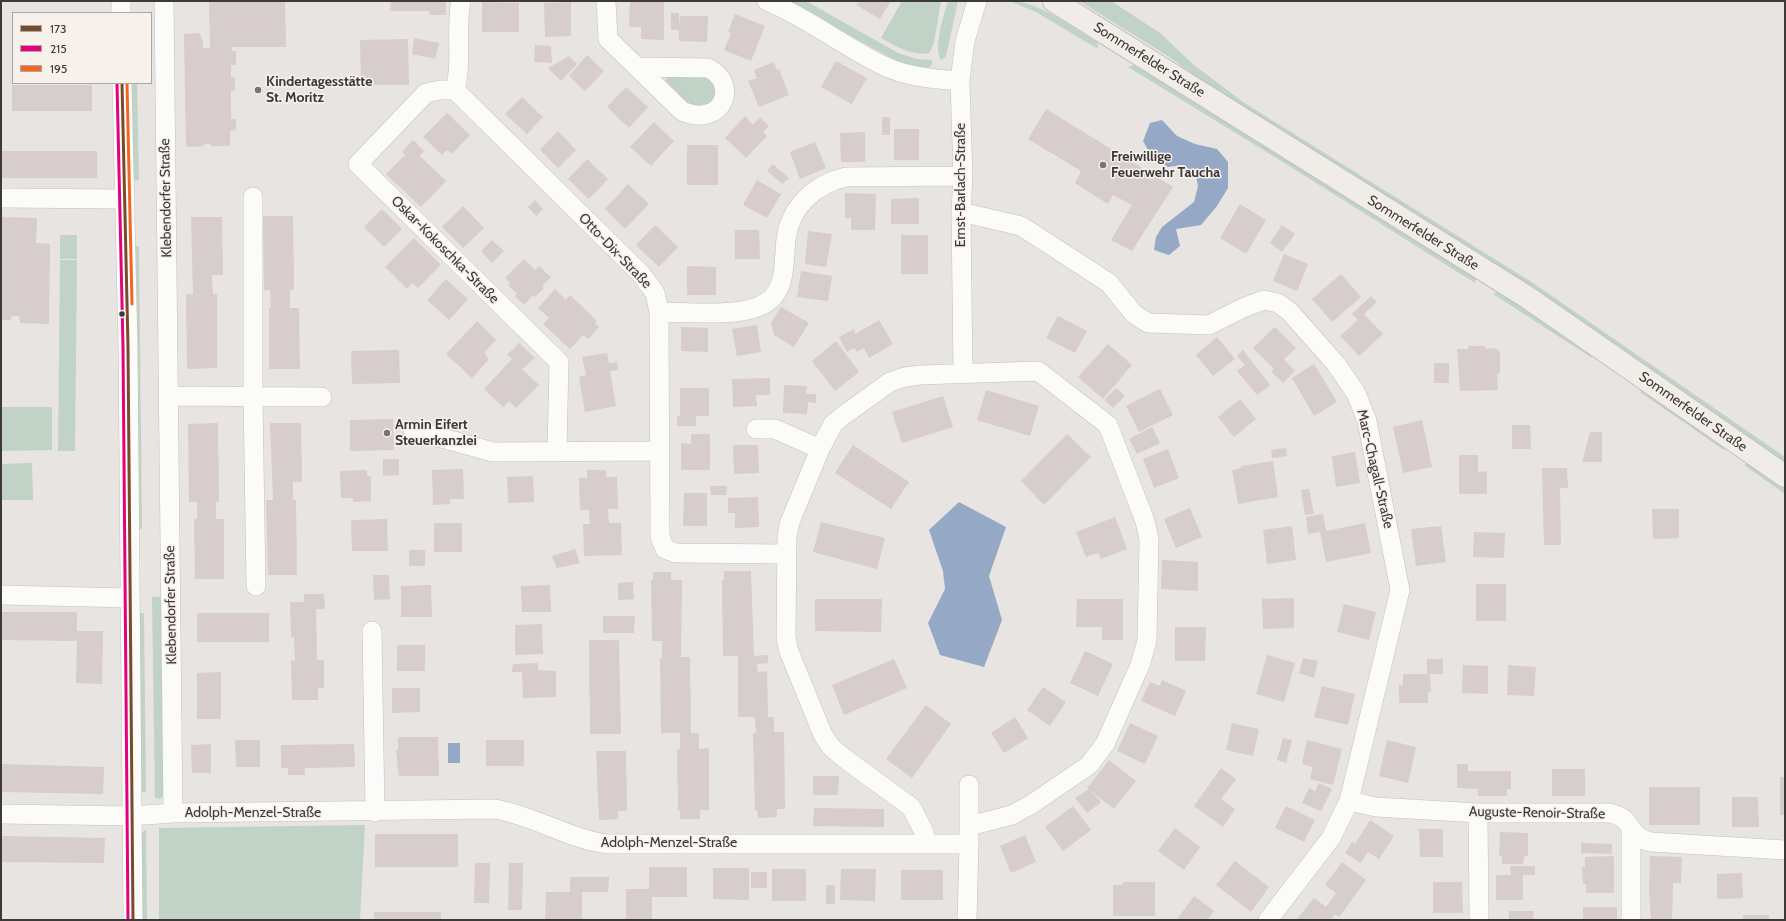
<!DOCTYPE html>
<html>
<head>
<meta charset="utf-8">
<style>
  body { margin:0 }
  #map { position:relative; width:1786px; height:921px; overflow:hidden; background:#e7e4e1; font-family:Cabin,sans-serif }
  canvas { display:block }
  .frame { position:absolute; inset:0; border:2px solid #3c3937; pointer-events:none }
  .legend { position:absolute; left:12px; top:12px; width:140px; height:72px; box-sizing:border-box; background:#f7f0eb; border:1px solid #aca7a3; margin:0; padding:5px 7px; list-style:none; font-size:12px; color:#3c3937 }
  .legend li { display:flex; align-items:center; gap:8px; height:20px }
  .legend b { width:20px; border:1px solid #aca7a3 }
</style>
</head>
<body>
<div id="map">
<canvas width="1786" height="921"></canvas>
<div class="frame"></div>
<ul class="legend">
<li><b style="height:5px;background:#7a4b2a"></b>173</li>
<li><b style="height:5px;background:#e5007d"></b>215</li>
<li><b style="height:5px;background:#f26522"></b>195</li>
</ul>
</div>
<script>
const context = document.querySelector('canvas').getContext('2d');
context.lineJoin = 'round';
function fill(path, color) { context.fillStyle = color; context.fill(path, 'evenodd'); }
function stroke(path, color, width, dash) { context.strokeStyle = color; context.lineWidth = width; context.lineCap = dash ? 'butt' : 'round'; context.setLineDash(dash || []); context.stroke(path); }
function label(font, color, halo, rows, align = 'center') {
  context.font = font + ' Cabin,sans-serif'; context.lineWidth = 3; context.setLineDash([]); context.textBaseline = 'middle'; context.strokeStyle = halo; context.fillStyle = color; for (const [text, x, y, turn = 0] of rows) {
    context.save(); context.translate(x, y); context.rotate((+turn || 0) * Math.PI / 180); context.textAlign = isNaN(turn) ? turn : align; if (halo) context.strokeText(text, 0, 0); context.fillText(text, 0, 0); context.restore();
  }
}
fill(new Path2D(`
  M787 1H806L898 53 917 59 932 60V65L927 69 902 63 889 57Z
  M902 1H941L934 43 929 53C912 57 895 45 881 38Z
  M948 1H958L946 56 941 61C933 46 944 16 948 1Z
  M1009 1C1037 0 1073 28 1097 42L1098 49 1036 12Z
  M1079 1H1111L1160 33 1194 65 1243 102 1533 283 1785 457V465L1239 108 1168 56Z
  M1136 65 1476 276 1475 283 1278 159 1128 67Z
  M670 72 702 73 718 86 714 106 691 108 664 84Z
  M132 83H137L139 180 133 181Z
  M60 235H77V259H60Z
  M134 246H139L142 529H137Z
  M60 260H77L75 451H58Z
  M1500 291 1590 353 1592 358 1493 294Z
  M1643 390 1726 448 1724 450 1640 392Z
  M1 407H52V450L1 451Z
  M32 463 33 500H1V464Z
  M1748 463H1751L1785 487V494L1744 465Z
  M166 596V612L161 616 163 765 168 770V790L160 799 155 798 152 597Z
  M139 613H144L146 792H141Z
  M365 825 360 920H159V828Z
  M146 829 147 920H142L141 834Z`), '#c1d2c7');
fill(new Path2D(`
  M1162 120 1177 136 1195 144 1217 149 1228 162V188L1217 206 1201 225 1176 229 1180 246 1169 255 1154 250 1156 237 1162 227 1194 202 1198 186 1195 173 1183 165 1168 167 1152 157 1143 141 1150 123Z
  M959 502 1006 527 989 576 1002 620 984 667 940 655 928 623 945 589 943 571 929 530Z
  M448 743H460V763H448Z`), '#95a8c6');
fill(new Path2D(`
  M209 1H285L286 47H232V51H236V65H231V77H235V91H231V119H236V130L230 131V146H211V144H204V146L186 147 184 34 199 33 203 41V48H210Z
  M391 1H446V15H429V11H390Z
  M859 1H891L880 19 856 5Z
  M482 2 519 3V32H482Z
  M571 2V36L545 37 544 3Z
  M630 2H664V40L641 39V27H629Z
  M671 13H679V26L680 16H708L707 42 679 41V30H671Z
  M735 14 765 26 751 61 724 50 731 33 728 32Z
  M414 38 439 43 435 59 412 54Z
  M408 39 409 85H361L360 40Z
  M535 45 551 46 552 63 534 62Z
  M587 55 604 71 585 91 569 76Z
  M569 56 577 64 561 81 548 68Z
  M836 61 867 78 852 104 821 87Z
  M774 62 777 70 779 69 789 95 759 107 748 81 757 78 754 70Z
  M12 85H92V111H12Z
  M626 87 648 107 629 128 607 107Z
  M522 97 543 117 527 134 505 114Z
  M1046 109 1173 187 1132 251 1111 240 1132 205 1113 195 1108 204 1075 183 1081 171 1028 139Z
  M447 113 470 135 452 154 447 150 442 155 423 137Z
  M745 116 753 125 760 117 769 126 763 132 767 136 746 158 725 138Z
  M882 117H890V135H882Z
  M654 122 674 141 651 166 630 147Z
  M894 129H919V160H894Z
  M558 131 576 150 558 168 540 150Z
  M865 132V162H841L840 133Z
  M413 140 424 151 420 156 446 181 421 207 386 174 405 155 402 152Z
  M815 142 826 168 800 179 790 152Z
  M687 145H718V185H687Z
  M1 151H97V178H1Z
  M587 159 608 179 589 199 568 179Z
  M773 164 789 178 782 184 767 171Z
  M757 180 781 194 767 218 743 205Z
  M628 184 649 204 625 229 605 209Z
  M845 193 876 194 875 230H851V218H845Z
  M919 198V224H891V199Z
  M535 200 543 209 536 216 528 207Z
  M1240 204 1266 220 1246 254 1220 238Z
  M463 206 484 228 463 248 442 227Z
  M382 209 402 229 384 247 364 227Z
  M263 216H293L294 290H290V308H299L300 369H269V308H271L270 290H264Z
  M1 217 37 218 36 243 50 244 49 324 20 323 19 316H11V320H1Z
  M191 217H222L223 275H212L213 294H217V368L187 369 186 294H193Z
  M655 225 678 247 659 267 636 245Z
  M1282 225 1295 234 1282 252 1270 243Z
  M735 230H759L760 259H735Z
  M808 231 832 234 826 267 805 264Z
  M901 235H928V274H901Z
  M414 238 441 265 418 288 412 283 407 289 385 267Z
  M492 240 504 251 492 263 481 251Z
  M1284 254 1308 264 1297 291 1273 281Z
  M524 259 535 270 539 266 551 277 542 286 544 288 535 297 533 295 524 305 515 296 517 294 508 285 510 283 505 278Z
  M687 266 716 267V295H687Z
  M801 271 832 276 828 301 797 297Z
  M1341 274 1361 297 1332 322 1312 299Z
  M446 279 468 299 449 320 427 300Z
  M555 289 566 300 570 295 597 321 595 323 599 327 588 339 583 335 570 349 543 324 549 318 538 308Z
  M1371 296 1377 302 1364 314 1383 334 1359 356 1340 336 1358 320 1352 314Z
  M781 307 809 323 794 347 774 335 771 323Z
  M1058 316 1087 331 1075 353 1046 338Z
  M879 320 893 344 869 358 864 348 857 352 854 348 847 352 839 337 854 329 855 334Z
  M477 321 496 340 484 353 489 359 472 378 446 354Z
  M757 325 761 352 737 356 732 329Z
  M681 327 708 328V352L681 351Z
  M1275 327 1296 348 1284 359 1295 371 1283 383 1271 371 1274 369 1253 348Z
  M1217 337 1235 359 1213 376 1196 355Z
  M836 341 859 372 835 391 812 361Z
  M519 343 535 358 522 369 539 385 516 408 509 401 503 407 484 389 512 359 507 355Z
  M1108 344 1132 365 1103 399 1078 377Z
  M1468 346H1485V349L1497 348V351H1500V374L1497 373 1498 390 1460 391 1457 349H1468Z
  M399 350 400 383 352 384 351 351Z
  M1243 350 1270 385 1257 395 1237 371 1245 365 1237 356Z
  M607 353 609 363 617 362 618 370 610 371 616 406 585 412 579 377 586 375 582 357Z
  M1434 363H1449V383H1434Z
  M1314 364 1337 402 1314 416 1292 378Z
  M770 378V395H756L757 406 733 407 732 379Z
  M784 385 807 386 806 394H816V403L808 402 807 414 783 413Z
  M680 388H709V416H696V426H677V416H680Z
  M1116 388 1125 396 1113 408 1104 400Z
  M1160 389 1173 415 1139 432 1126 406Z
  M986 390 1039 406 1030 436 977 420Z
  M943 396 953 427 902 443 892 412Z
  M1240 399 1256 419 1234 437 1218 417Z
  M393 419 394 450 350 451V420Z
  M1422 420 1432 467 1403 473 1393 427Z
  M218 423 219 502H216V519H224V579H195L194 519H197V502H189L188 424Z
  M270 423H301L302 482H293V500H296L297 575H268L266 500H273Z
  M1512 425H1530L1531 449H1512Z
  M1152 427 1160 443 1137 454 1129 439Z
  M1590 432H1602V462H1582Z
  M691 434H710V470H681V443L691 444Z
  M1067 434 1091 457 1044 505 1021 481Z
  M733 445H758L759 473 734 474Z
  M853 445 909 482 891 509 835 473Z
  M1286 448 1287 456 1272 458 1271 450Z
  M1168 449 1179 478 1154 488 1143 459Z
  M1355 452 1360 483 1336 487 1332 456Z
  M1459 455H1478V472L1487 471V494H1459Z
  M383 459H399V475L383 476Z
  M1273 461 1278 497 1238 504 1232 470 1241 468V466Z
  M1542 468H1567L1568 488H1560L1561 545H1544Z
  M463 469 464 499H450V504L433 505 432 470Z
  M367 470V476H371V501L353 502V498H341L340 471Z
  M587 470H606V477H617L618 509H608L609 523H621L622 555 584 556 583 524H590L589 510H580L579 478H587Z
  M533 476 534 502 508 503 507 477Z
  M710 486H727L726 495H711Z
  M1309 489 1314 514 1305 515 1301 490Z
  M684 493H707V526H683Z
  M758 497 759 527 735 528V513H728V498Z
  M1190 508 1202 537 1176 548 1164 519Z
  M1652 509H1679V538L1653 539Z
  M1323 514 1326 531 1365 523 1371 553 1326 562 1320 532 1308 534 1306 517Z
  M1115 517 1127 549 1101 559 1098 553 1086 557 1076 532Z
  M387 519 388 551H352L351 520Z
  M821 522 885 538 877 569 813 552Z
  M434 523H462V552H434Z
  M1292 526 1296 560 1267 564 1263 530Z
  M1441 526 1446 562 1416 566 1411 529Z
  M1474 532 1505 533 1504 558 1473 557Z
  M575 549 580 563 557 568 552 556Z
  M409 550H425V566H409Z
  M1162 560 1198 562V591L1161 589Z
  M724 571H751L754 656 768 655V663L757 664 758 672 767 671 768 717H774V732H784L785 809H777V817L758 818 757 810H755L753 733H756L755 717H738V656H723L722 580H724Z
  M653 572H671V580H682L681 657H690L691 733H699V749L709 748V810H700V819H680V811H678L677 749H680V733H661L660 658H662V641H652L651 580H653Z
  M373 575H389L390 599 374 600Z
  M633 582 634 599 618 600V583Z
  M1476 584H1506V621H1476Z
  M431 585 432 617H401V586Z
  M550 585 551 612H522L521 586Z
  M304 594H324L325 609H316L317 660H324V688H318V700H292L291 660 295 661 294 637H291L290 602H304Z
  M1294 598V628L1263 629 1262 599Z
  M815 599H882L881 632 815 631Z
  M1077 599H1123V640H1102V627H1076Z
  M1344 604 1376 612 1369 640 1337 632Z
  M1 612H77V631H103L102 684 76 683 77 641 1 640Z
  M197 613H269V642H197Z
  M603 616H635L634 633H603Z
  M542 624 543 654 515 655V625Z
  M1175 627H1206L1205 661H1175Z
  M589 640H619L621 734H590Z
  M397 645H425V671H397Z
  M1085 651 1113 664 1098 696 1070 683Z
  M1267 655 1295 663 1284 702 1256 694Z
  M1303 658 1318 661 1314 678 1299 673Z
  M894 659 907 688 844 715 832 685Z
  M1427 659H1443V674H1430L1431 692H1428V703H1399V685H1403V674H1427Z
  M538 663V670L556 671V697L523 698 522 672H512L513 664Z
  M1463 665 1488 666V694L1462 693Z
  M1508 665 1536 667 1534 696 1507 695Z
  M221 672V719H197V673Z
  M1162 680 1186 691 1175 716 1141 701 1150 682 1160 686Z
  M1322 686 1355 694 1348 725 1314 717Z
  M1043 687 1066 702 1050 726 1027 710Z
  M392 688H420V712L392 713Z
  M926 705 951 724 912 778 886 759Z
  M1015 717 1028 738 1004 753 991 733Z
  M1130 723 1158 736 1145 764 1117 751Z
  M1232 723 1259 729 1253 756 1226 750Z
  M398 737H438L439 776H399L396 750H398Z
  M1283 738 1292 740 1286 763 1277 760Z
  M235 740H260V767H236Z
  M486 740H524V766H486Z
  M1307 740 1342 749 1333 785 1310 779 1313 767 1302 764Z
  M1387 740 1416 747 1408 783 1379 776Z
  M211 744V773H192L191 745Z
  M354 744 355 767 305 768V775H288V768H281V745Z
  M596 751H626L627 811H618V819L599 820Z
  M1109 760 1136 781 1114 809 1087 788Z
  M1 764 104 767 103 794 1 792Z
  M1457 764H1468V771H1511V789H1507V796H1478V789L1457 788Z
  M1221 768 1236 779 1221 799 1235 809 1223 827 1194 806Z
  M1552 769H1585V796H1552Z
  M813 776H839L838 795H813Z
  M1780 777H1785V815H1780Z
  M1319 783 1332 789 1321 811 1302 803 1309 788 1315 791Z
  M1649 787H1700V825H1649Z
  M1089 789 1101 802 1087 813 1075 798Z
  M1732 797H1758L1759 827H1732Z
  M1073 806 1091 830 1063 851 1045 827Z
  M1286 806 1315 820 1304 842 1275 828Z
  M814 808 884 809V827L813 826Z
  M1370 820 1394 836 1379 859 1368 852 1361 863 1345 853 1352 842 1355 844Z
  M1175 828 1200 847 1184 870 1158 851Z
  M1419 829H1443V857H1420Z
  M1500 832 1528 833V856H1524L1523 864H1502V856H1499Z
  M375 834H458V867H375Z
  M1025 835 1036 862 1011 873 1000 846Z
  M1 836 105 838 104 863 1 862Z
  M1581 843 1612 844V854L1581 853Z
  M1614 856V893H1586V884H1583L1582 867H1585V857Z
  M1650 856 1682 857 1681 883H1673L1672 920H1651L1649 892Z
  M1235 861 1269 887 1251 912 1216 885Z
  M1342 862 1366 880 1339 917 1335 914 1331 920 1297 919 1314 898 1326 907 1336 893 1325 885Z
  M475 863H490L489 903H474Z
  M509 863H523L522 910H508Z
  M1510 866H1535V875H1523V900H1496V875H1511Z
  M649 867H687V897H652V920H626V889H649Z
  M713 868H749V900L713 899Z
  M772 869H806V901H772Z
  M841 869H876L875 901 840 900Z
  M901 870H943V900H901Z
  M751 872H767V888H751Z
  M1742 873 1743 898 1717 899V874Z
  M570 877H609L608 892H582V920H545L546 892H570Z
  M1123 882H1155V916H1113V885H1123Z
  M1433 882H1462L1463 913H1433Z
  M826 885H835V904H826Z
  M1194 896 1214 911 1207 920H1181L1178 918Z
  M1583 907H1617V920H1583Z
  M1509 911H1534L1533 920H1509Z
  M374 912H441V920H374Z
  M1743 915H1769V920H1743Z`), '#d7ccce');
const street = new Path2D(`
  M121 1V13
  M164 1 173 813
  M461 1C455 30 463 61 455 90L641 274 655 293 659 312 660 537 665 549 676 553 785 554
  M606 1 608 39 682 111C723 129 740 83 708 68L639 67
  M767 1C808 18 843 46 882 65 906 77 934 79 960 81
  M122 83 128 347 133 920
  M455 90H440L426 93 358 164 559 362 557 451
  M253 197V396L256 586
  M1 198 125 199
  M961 212 1021 226 1109 283 1134 314 1148 323 1209 325 1245 307 1264 300 1278 303 1290 312 1336 364 1356 393 1367 421 1400 590 1349 801 1331 838 1268 920
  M659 312C687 312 735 317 760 306 788 294 783 264 786 239 790 207 815 184 846 177L963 176
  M963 372 961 212 963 176 960 81 965 41 977 1
  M168 396 322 397
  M756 429H775L820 449
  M413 430 493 452 660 451
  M1 595 130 598
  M372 631 375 812
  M1349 801 1376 807 1478 813H1609C1636 818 1625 836 1651 842L1785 850
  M1478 813 1479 920
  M1 814 131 816 173 813 495 809C535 816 568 839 608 844H969
  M1631 829V920
  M926 844 924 832 911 807 844 758 831 747 823 735 788 649 786 636 787 535 790 522 820 449 833 424 844 415 890 382 905 377 920 375 1038 371 1108 425 1145 521 1149 539 1147 641 1140 665 1105 744 1089 765 1032 804 1012 815 969 826
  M967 920 969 844V785`);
const secondary = new Path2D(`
  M1054 1 1527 297 1785 476`);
stroke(street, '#c3c0be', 20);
stroke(secondary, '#c3c0be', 24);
stroke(street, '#fbfbfa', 19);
stroke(secondary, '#f0ede9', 22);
stroke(new Path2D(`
  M122 83 128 347 133 920`), '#7a4b2a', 3);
stroke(new Path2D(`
  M117 83 123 347 128 920`), '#e5007d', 3);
stroke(new Path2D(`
  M127 83 132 304`), '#f26522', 3);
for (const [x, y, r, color] of [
  [258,90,4,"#787572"],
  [1103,165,4,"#787572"],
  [122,314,3.5,"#3c3937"],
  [387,433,4,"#787572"]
]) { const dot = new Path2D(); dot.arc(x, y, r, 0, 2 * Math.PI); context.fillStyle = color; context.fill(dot); stroke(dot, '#f7f0eb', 1.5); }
label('14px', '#3c3937', '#f7f0eb', [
  ["Sommerfelder Straße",1149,60,32],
  ["Ernst-Barlach-Straße",961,185,-90],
  ["Klebendorfer Straße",166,198,-91],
  ["Sommerfelder Straße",1423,233,32],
  ["Oskar-Kokoschka-Straße",445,250,45],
  ["Otto-Dix-Straße",615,251,46],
  ["Sommerfelder Straße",1693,412,35],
  ["Marc-Chagall-Straße",1375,469,77],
  ["Klebendorfer Straße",171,605,-91],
  ["Adolph-Menzel-Straße",253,813],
  ["Auguste-Renoir-Straße",1537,813,1],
  ["Adolph-Menzel-Straße",669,843]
]);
label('bold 14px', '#3c3937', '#f7f0eb', [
  ["Kindertagesstätte",266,82],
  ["St. Moritz",266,98],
  ["Freiwillige",1111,157],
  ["Feuerwehr Taucha",1111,173],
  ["Armin Eifert",395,425],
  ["Steuerkanzlei",395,441]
], 'left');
</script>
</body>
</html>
